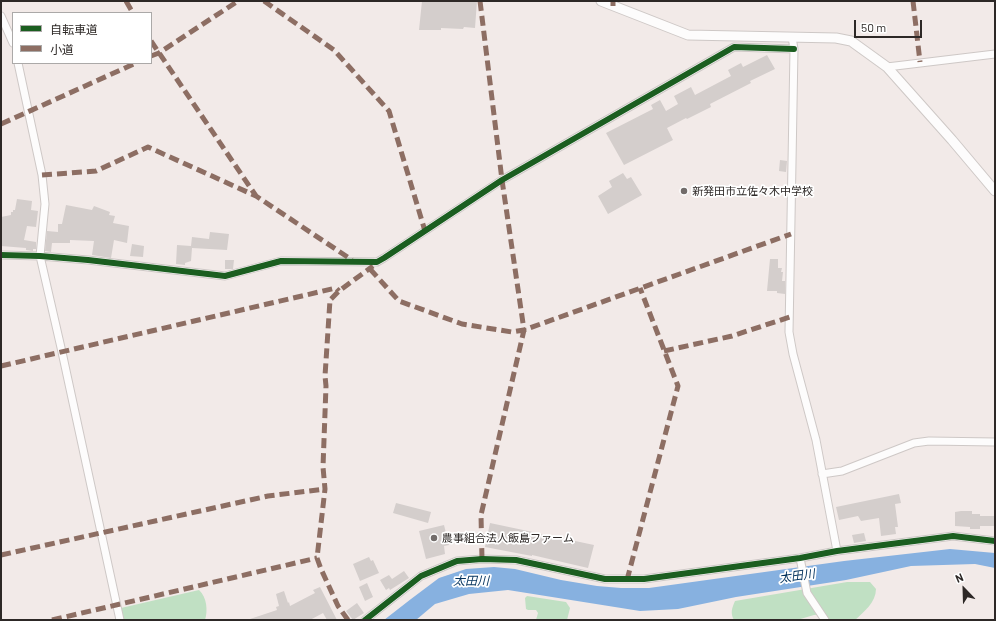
<!DOCTYPE html>
<html>
<head>
<meta charset="utf-8">
<style>
  body { margin:0 }
  #map { position:relative; width:996px; height:621px; overflow:hidden; background:#f2eae8; font-family:Barlow,"Noto Sans JP",sans-serif }
  canvas { display:block }
  .frame { position:absolute; inset:0; border:2px solid #2d2826; pointer-events:none }
  .legend { position:absolute; left:12px; top:12px; width:140px; height:52px; box-sizing:border-box; background:#fff; border:1px solid #aba9a8; margin:0; padding:5px 7px; list-style:none; font-size:12px; color:#2d2826 }
  .legend li { display:flex; align-items:center; gap:8px; height:20px }
  .legend b { width:20px; border:1px solid #aba9a8 }
  .north { position:absolute; left:944px; top:569px; width:40px; height:40px; -webkit-text-stroke:3px #fff; paint-order:stroke; rotate:337deg; font-size:11px; font-weight:700; line-height:16px; text-align:center; color:#2d2826 }
  .north::after { content:''; display:block; margin:auto; width:14px; height:18px; background:#2d2826; clip-path:polygon(50% 0,100% 100%,50% 72%,0 100%) }
  .scale { position:absolute; left:854px; top:20px; width:68px; height:18px; box-sizing:border-box; border:2px solid #2d2826; border-top:0; padding-left:5px; font-size:12px; line-height:14px; white-space:nowrap; color:#2d2826; -webkit-text-stroke:3px #fff; paint-order:stroke }
</style>
</head>
<body>
<div id="map">
<canvas width="996" height="621"></canvas>
<div class="frame"></div>
<ul class="legend">
<li><b style="height:5px;background:#1b5e20"></b>自転車道</li>
<li><b style="height:5px;background:#8d6e63"></b>小道</li>
</ul>
<div class="north">N</div>
<div class="scale">50 m</div>
</div>
<script>
const context = document.querySelector('canvas').getContext('2d');
context.lineJoin = 'round';
function fill(path, color) { context.fillStyle = color; context.fill(path, 'evenodd'); }
function stroke(path, color, width, dash) { context.strokeStyle = color; context.lineWidth = width; context.lineCap = dash ? 'butt' : 'round'; context.setLineDash(dash || []); context.stroke(path); }
function label(font, color, halo, rows, align = 'center') {
  context.font = font + ' Barlow,"Noto Sans JP",sans-serif'; context.lineWidth = 3.5; context.setLineDash([]); context.textBaseline = 'middle'; context.strokeStyle = halo; context.fillStyle = color; for (const [text, x, y, turn = 0] of rows) {
    context.save(); context.translate(x, y); context.rotate((+turn || 0) * Math.PI / 180); context.textAlign = isNaN(turn) ? turn : align; if (halo) context.strokeText(text, 0, 0); context.fillText(text, 0, 0); context.restore();
  }
}
fill(new Path2D(`
  M847 582H870L876 589C876 602 864 612 855 620H829L824 614 814 615 797 620H734C730 613 732 608 735 601Z
  M199 590C207 597 208 611 205 620H123L121 608Z
  M527 596 566 602 570 608 567 620H536L538 613 536 610H528L526 609 525 598Z`), '#c0e0c3');
fill(new Path2D(`
  M950 549 995 553V568L975 564 911 566 846 580 736 597 678 609 640 611 508 590 469 594 435 604 416 620H384L411 599 439 578 466 569 494 567 515 569 561 580 597 586 621 588H649L844 561Z`), '#87b1e0');
fill(new Path2D(`
  M422 1H477L475 28 464 27 463 29 441 28V30H419Z
  M767 55 775 69 750 81 751 83 710 104 711 107 687 119 686 118 667 128 673 140 624 165 606 133 653 109 651 105 660 100 666 111 678 104 674 96 691 87 695 95 731 76 728 70 741 63 743 67Z
  M780 160 787 161 786 172 779 171Z
  M623 173 627 179 631 177 642 195 608 214 598 196 612 187 609 181Z
  M17 199 32 201 31 210 38 211 36 227 27 226 24 240 36 242V249H33V251L26 250V248L1 246V217L11 215V212H13V210H15Z
  M66 205 92 210 94 206 110 212 109 215 115 216 113 223 129 226 127 243 114 240 111 258 92 255 94 241 70 240V243H52L51 252 45 251 47 231 58 232V224H62Z
  M210 232 229 234 227 250 192 248 191 261 185 263V265L176 264 177 245 191 246 192 237 209 239Z
  M132 244 144 246 143 257 130 256Z
  M770 259H778V268H782L781 272H783L782 281H785V294L777 293V291H767Z
  M225 260H234L233 269H225Z
  M899 494 901 503 895 504 898 527H895L896 534 881 536 879 518 861 521 858 516 839 520 836 507Z
  M396 503 431 512 428 523 393 513Z
  M961 511H972V514H980V516H995V526H980V529H970V527L955 526V512Z
  M490 523 594 545 588 568 532 555V556L485 547Z
  M444 525 449 545 444 546 445 554 426 559 419 531Z
  M864 533 866 541 854 543 852 535Z
  M369 557 371 561 373 560 379 573 360 581 353 564Z
  M404 571 409 578 390 590 389 588 386 590 380 580 389 575 392 579Z
  M367 583 373 597 365 601 359 587Z
  M320 587 337 620H327L323 613 310 620H250V619L277 610 276 607 279 606 276 594 284 591 288 603 289 602 290 606 315 593 313 590Z
  M357 603 364 613 353 620 346 611Z`), '#d4cecc');
const minor = new Path2D(`
  M1 16 13 43
  M792 37 794 49 789 332 793 354 816 440 837 551
  M18 63 42 175 45 204 40 256 62 352 120 620
  M887 67 995 54
  M1 255 40 256 88 260 225 276 281 261 377 262 384 258 502 180 734 47 794 49
  M822 474 842 471 914 443 929 441 995 442
  M800 558 807 593 825 620
  M365 620 421 576 457 561 482 559 516 560 605 579H644L800 558 837 551 953 536 995 541`);
const tertiary = new Path2D(`
  M601 1 688 35 836 38 851 41 887 67 952 140 995 191`);
stroke(minor, '#cec8c6', 9);
stroke(tertiary, '#cec8c6', 11);
stroke(minor, '#fdfcfc', 7);
stroke(tertiary, '#fdfcfc', 9);
stroke(new Path2D(`
  M126 1 133 13
  M264 1 334 50 389 111 425 231
  M480 1 502 180 524 330 481 515 482 559
  M613 1V6
  M913 1 920 62
  M151 41 256 196
  M151 56 159 53 238 1
  M1 124 136 63
  M42 175 96 171 148 147 256 196 352 260
  M370 269 399 301 462 324 512 332 524 330 791 234
  M664 351 732 336 790 317
  M1 366 336 288 339 291
  M1 555 268 496 325 489
  M627 580 678 386 640 288
  M52 620 317 558
  M348 620 338 606 321 569 317 558 325 489 323 467 326 386 325 376 330 300 339 291 373 266`), '#8d6e63', 5, [10, 5]);
stroke(new Path2D(`
  M1 255 40 256 88 260 225 276 281 261 377 262 384 258 502 180 734 47 794 49
  M365 620 421 576 457 561 482 559 516 560 605 579H644L800 558 837 551 953 536 995 541`), '#1b5e20', 6);
for (const [x, y, r, color] of [
  [684,191,4,"#726c6a"],
  [434,538,4,"#726c6a"]
]) { const dot = new Path2D(); dot.arc(x, y, r, 0, 2 * Math.PI); context.fillStyle = color; context.fill(dot); stroke(dot, '#fff', 1.5); }
label('11px', '#2d2826', '#fff', [
  ["新発田市立佐々木中学校",692,191],
  ["農事組合法人飯島ファーム",442,538]
], 'left');
label('italic 12px', '#01305b', '#fff', [
  ["太田川",797,576,-8],
  ["太田川",471,581]
]);
</script>
</body>
</html>
